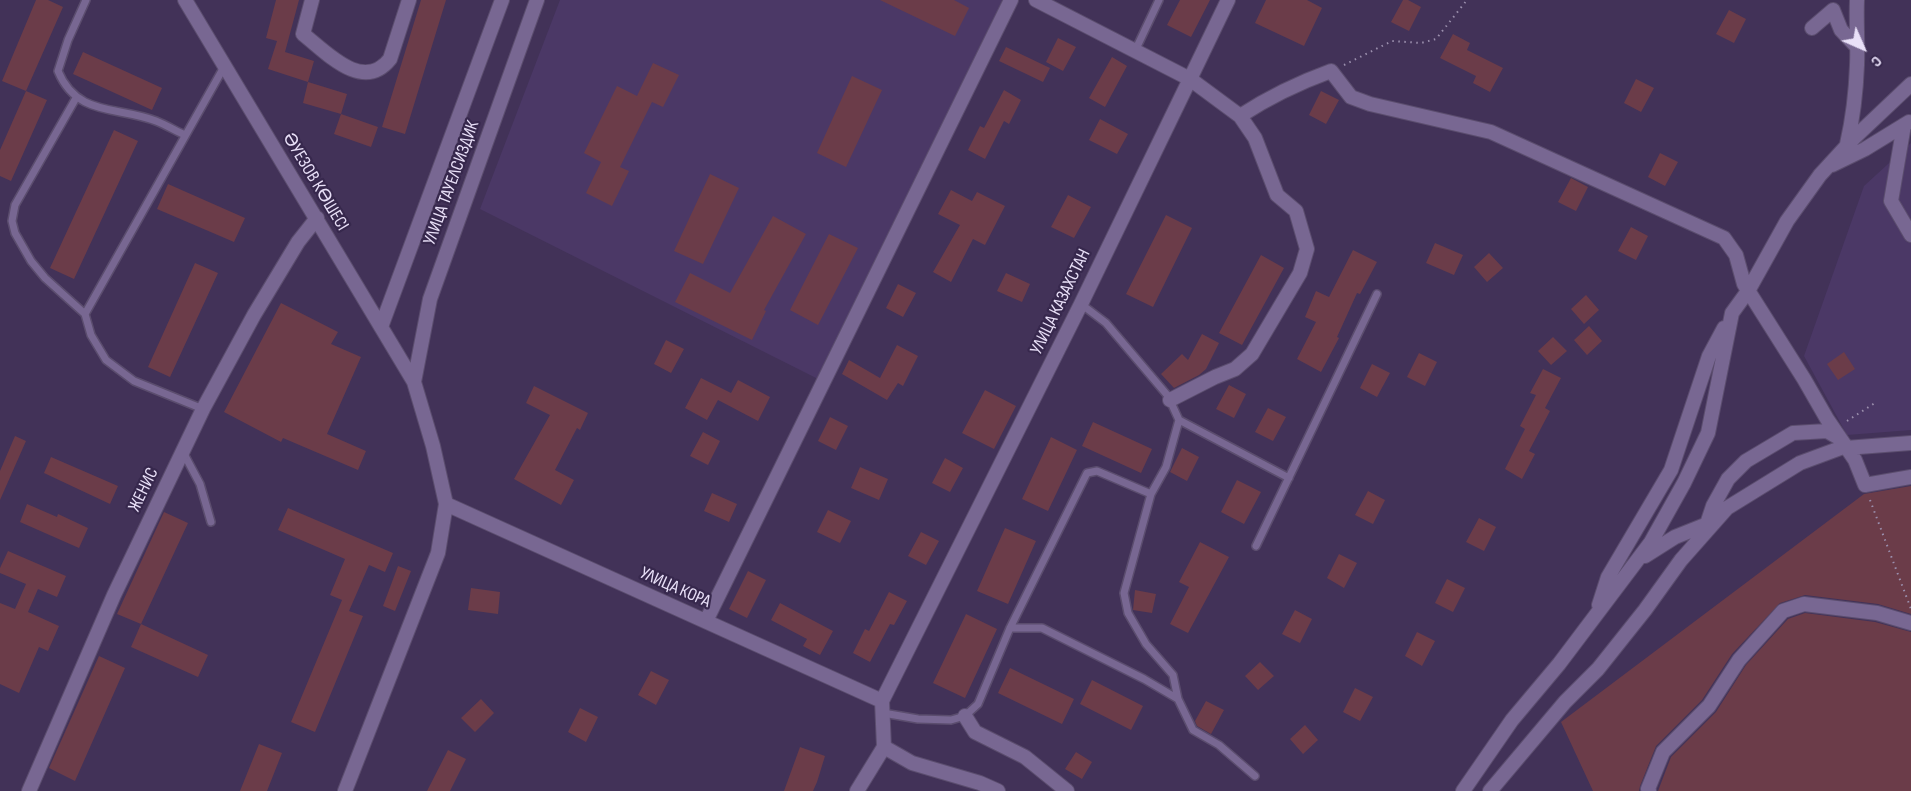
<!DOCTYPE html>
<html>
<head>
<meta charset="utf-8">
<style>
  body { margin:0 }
  #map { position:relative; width:1911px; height:791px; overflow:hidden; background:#423258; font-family:"Sofia Sans Condensed",sans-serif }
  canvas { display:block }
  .north { position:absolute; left:1833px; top:18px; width:60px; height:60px; -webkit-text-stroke:4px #37284d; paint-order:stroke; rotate:135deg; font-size:16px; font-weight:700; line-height:24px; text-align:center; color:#e9e0f8 }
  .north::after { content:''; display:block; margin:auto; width:21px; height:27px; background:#e9e0f8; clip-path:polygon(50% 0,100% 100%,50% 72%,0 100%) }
</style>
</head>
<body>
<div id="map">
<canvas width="1911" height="791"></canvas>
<div class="north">С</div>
</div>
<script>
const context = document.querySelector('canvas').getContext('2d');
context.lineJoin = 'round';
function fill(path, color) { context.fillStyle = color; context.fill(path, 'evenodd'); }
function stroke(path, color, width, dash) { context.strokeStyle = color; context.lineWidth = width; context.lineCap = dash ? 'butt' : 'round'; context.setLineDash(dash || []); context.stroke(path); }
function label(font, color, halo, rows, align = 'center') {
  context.font = font + ' "Sofia Sans Condensed",sans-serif'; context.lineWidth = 4.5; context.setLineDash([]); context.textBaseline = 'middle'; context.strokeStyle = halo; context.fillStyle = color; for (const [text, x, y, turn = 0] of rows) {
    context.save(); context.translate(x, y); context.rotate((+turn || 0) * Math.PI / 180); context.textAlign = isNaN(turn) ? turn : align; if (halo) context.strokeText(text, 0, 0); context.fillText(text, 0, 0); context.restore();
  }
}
fill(new Path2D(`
  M560 0H1008L828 384 480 209Z
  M1911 143V430L1847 435 1804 356 1864 186Z`), '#4b3866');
fill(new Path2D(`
  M36 0H48L63 7 26 91 2 81Z
  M276 0H299L285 52 314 61 308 82 268 69 277 41 266 38Z
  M421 0H446L405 134 382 127Z
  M880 0H954L969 8 955 36Z
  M1180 0H1210L1191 37 1167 25Z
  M1266 0H1307L1322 8 1304 46 1255 23Z
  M1403 0H1408L1421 7 1409 31 1391 22Z
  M1729 10 1746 19 1734 43 1716 34Z
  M1453 34 1470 43 1467 50 1503 68 1490 92 1473 83 1476 76 1440 58Z
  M1058 38 1076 47 1063 71 1046 62Z
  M1006 47 1050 68 1043 82 999 61Z
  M83 52 162 88 152 110 73 74Z
  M1112 57 1127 66 1105 107 1089 98Z
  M653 63 679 75 663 107 652 102 620 167 629 171 612 206 586 193 601 162 584 153 617 86 637 96Z
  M852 76 882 90 846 167 817 153Z
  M1636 79 1654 88 1641 112 1624 103Z
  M308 82 347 94 341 114 303 103Z
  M1004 90 1021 100 1009 124 1004 121 985 159 968 150 980 126 984 128Z
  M26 91 47 100 11 181 0 176V150Z
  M1321 91 1339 100 1326 124 1309 115Z
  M341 114 378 127 371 147 334 134Z
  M1100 119 1128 134 1117 154 1089 140Z
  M114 130 138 141 74 279 50 268Z
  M1660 153 1678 162 1665 186 1648 177Z
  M710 174 739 188 703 264 674 251Z
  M1571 178 1588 187 1576 211 1558 202Z
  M168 184 245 218 234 242 157 209Z
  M951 190 972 201 977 192 1005 206 985 245 973 239 951 282 933 272 960 225 938 214Z
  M1068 195 1091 207 1074 238 1051 227Z
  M1166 215 1192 228 1153 307 1126 294Z
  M773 216 806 234 764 310 766 311 752 340 675 302 690 273 730 293Z
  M1631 227 1648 236 1636 260 1618 251Z
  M829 234 858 248 818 325 790 310Z
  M1435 243 1463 255 1454 275 1426 263Z
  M1353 250 1377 262 1360 294 1357 293 1337 337 1339 338 1321 372 1297 359 1316 322 1305 317 1316 291 1329 297Z
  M1489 253 1503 268 1487 282 1474 267Z
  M1261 255 1284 268 1242 345 1219 333Z
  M195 263 218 273 170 377 148 367Z
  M1006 273 1030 284 1022 302 997 291Z
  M898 284 916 293 903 317 886 308Z
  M1586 295 1599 310 1584 324 1571 309Z
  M281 303 338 332 331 344 361 357 327 434 366 451 358 470 283 438 281 442 224 412Z
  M1589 326 1602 341 1587 355 1574 340Z
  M1202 334 1219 343 1206 369 1199 375 1174 388 1161 374 1182 354 1188 360Z
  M1553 337 1567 351 1551 365 1538 351Z
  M666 340 684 349 671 373 654 364Z
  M897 345 918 356 903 386 898 383 887 400 842 374 849 360 880 378Z
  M1844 352 1855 369 1838 380 1827 364Z
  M1419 353 1437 362 1425 386 1407 377Z
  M1372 364 1390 373 1377 397 1360 388Z
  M1543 369 1561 378 1545 408 1550 411 1529 451 1535 454 1522 479 1505 469 1525 429 1520 426 1536 395 1530 393Z
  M701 378 731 393 738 380 770 397 758 421 718 400 707 420 685 408Z
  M1229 385 1246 394 1234 418 1216 409Z
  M534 386 588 413 580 430 577 428 555 470 574 480 561 505 514 479 550 415 526 403Z
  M985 390 1016 406 994 449 962 433Z
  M1268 408 1286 417 1273 441 1255 432Z
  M830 417 848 426 836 450 818 441Z
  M1093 422 1152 449 1141 473 1082 446Z
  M703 432 720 441 708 465 690 456Z
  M15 436 26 441 0 500V471Z
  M1051 437 1077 450 1048 511 1022 499Z
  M1182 448 1199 457 1187 481 1170 472Z
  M51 457 118 486 110 504 44 473Z
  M945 458 963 468 950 492 932 483Z
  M860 467 888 479 879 500 851 488Z
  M1237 480 1261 492 1244 524 1221 512Z
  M1911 486V614L1878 604 1805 595 1780 603 1732 654 1702 700 1656 746 1640 786 1639 791H1593L1561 722 1864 494Z
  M1368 491 1385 500 1373 524 1355 515Z
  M712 493 737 504 729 522 704 511Z
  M27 504 57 517 58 514 88 528 79 548 20 522Z
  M288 508 393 553 385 572 369 565 349 611 363 616 315 732 291 722 342 600 330 595 345 559 278 530Z
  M828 510 851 521 840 543 817 532Z
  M164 512 188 523 141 624 117 614Z
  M1479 518 1496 527 1484 551 1466 542Z
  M1005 528 1036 541 1008 604 977 591Z
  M921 532 939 541 926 565 908 556Z
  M1200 542 1229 557 1188 633 1170 624 1189 587 1179 582Z
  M8 551 66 576 57 597 38 589 28 612 59 626 48 651 39 647 19 693 0 684V603L15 609 26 584 0 573V568Z
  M1339 554 1357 563 1344 588 1327 578Z
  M398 566 411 571 395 611 383 606Z
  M748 571 766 580 747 618 729 609Z
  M1447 579 1465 588 1453 612 1435 603Z
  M471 588 500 592 498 614 468 610Z
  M1135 590 1156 594 1152 613 1133 610Z
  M889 592 907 601 894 625 890 624 870 662 853 653 865 629 869 631Z
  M780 603 833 631 820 655 803 646 807 639 771 620Z
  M1295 610 1312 619 1300 643 1282 634Z
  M1805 613 1875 622 1911 632V791H1658L1671 757 1716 712 1746 665 1788 619Z
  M966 614 997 629 965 698 933 683Z
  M141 624 208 655 198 677 131 647Z
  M1417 632 1435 641 1422 666 1405 656Z
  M99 656 125 668 75 781 49 768Z
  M1260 662 1274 676 1258 690 1245 676Z
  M1010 668 1074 699 1062 724 998 693Z
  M651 671 669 680 656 705 638 695Z
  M1092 680 1143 706 1131 730 1080 704Z
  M1355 688 1373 697 1360 721 1343 712Z
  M481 699 494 713 475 732 461 718Z
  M1206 701 1224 710 1211 734 1197 726 1195 721Z
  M580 708 598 717 586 742 568 732Z
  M1305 725 1318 740 1303 754 1290 739Z
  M259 744 282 753 267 791H240Z
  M800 747 825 756 817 782 813 791H784Z
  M448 750 466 759 450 791H427Z
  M1076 752 1092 762 1082 779 1065 769Z`), '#6b3c49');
const service = new Path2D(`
  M86 0 68 40 58 71C77 117 118 106 156 121 166 125 176 131 185 135
  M1135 51 1159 0
  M76 98 15 205 12 221 15 233 31 261 45 278 85 314 91 335 106 360 134 381 203 409
  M1081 304 1106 323 1168 396 1179 420 1166 467 1151 494 1124 593 1128 613 1146 644 1173 675 1178 699 1193 730 1219 745 1255 776
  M85 314 224 67
  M1179 420 1289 478
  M183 452 200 484 211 522
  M1256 546 1377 294
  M1010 628H1042L1144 679 1178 699
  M883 713 918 719 951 720 965 716 978 704 1010 628 1087 473 1097 471 1151 494`);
const minor = new Path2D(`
  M185 0 414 382 433 446 446 504 438 553 345 791
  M312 0 303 34C327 53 363 93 390 59L409 0
  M1228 0 1190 79 1240 116C1269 97 1298 83 1331 71L1351 97 1370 104 1491 132 1724 238 1736 255 1744 284 1804 379 1827 419 1855 460 1865 485 1911 477
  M1812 28 1833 10 1841 30 1857 47
  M1904 125 1891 201 1911 235
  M1847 144C1853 118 1856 92 1857 65 1858 44 1856 22 1857 0
  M1832 165 1865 149 1909 122
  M381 327 502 0
  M414 382 430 299 537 0
  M1170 400 1215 377 1235 369 1252 354 1300 273 1307 249 1296 211 1277 195 1255 138 1240 116
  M1846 448 1911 443
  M446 504 882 701 1081 304 1190 79 1036 0
  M1707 524 1713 506 1728 479 1746 461 1793 433 1827 431 1839 438
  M1645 556 1675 537 1710 523
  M1599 605 1608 577 1671 470 1709 356 1724 328
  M706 621 1011 0
  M965 716 975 732 1025 757 1067 791
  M884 747 912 763 980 783 998 791
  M29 791 114 595 203 409 254 315 298 242 317 218
  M857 791 884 747 882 701
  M1463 791 1512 720 1559 664 1651 542 1684 483 1708 433 1732 313 1748 291 1787 221 1820 175 1854 138 1911 84
  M1490 791 1565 702 1598 669 1645 610 1681 560 1727 508 1800 463 1846 446
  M1649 791 1648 789 1663 752 1709 706 1739 660 1783 611 1804 604 1877 613 1911 623`);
stroke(service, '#5b4d6e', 10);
stroke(minor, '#5b4d6e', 16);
stroke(new Path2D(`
  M1344 65 1392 41 1421 43 1436 39 1467 0
  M1847 421 1875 403
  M1870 500 1911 609`), '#9b8fad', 2, [1.5, 4.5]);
stroke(service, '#786792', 7);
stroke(minor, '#786792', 14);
label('18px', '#e9e0f8', '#37284d', [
  ["ӘУЕЗОВ КӨШЕСІ",315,182,59],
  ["УЛИЦА ТАУЕЛСИЗДИК",452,183,-70],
  ["УЛИЦА КАЗАХСТАН",1061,302,-64],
  ["ЖЕНИС",144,490,-64],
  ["УЛИЦА КОРА",675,588,24]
]);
</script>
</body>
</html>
